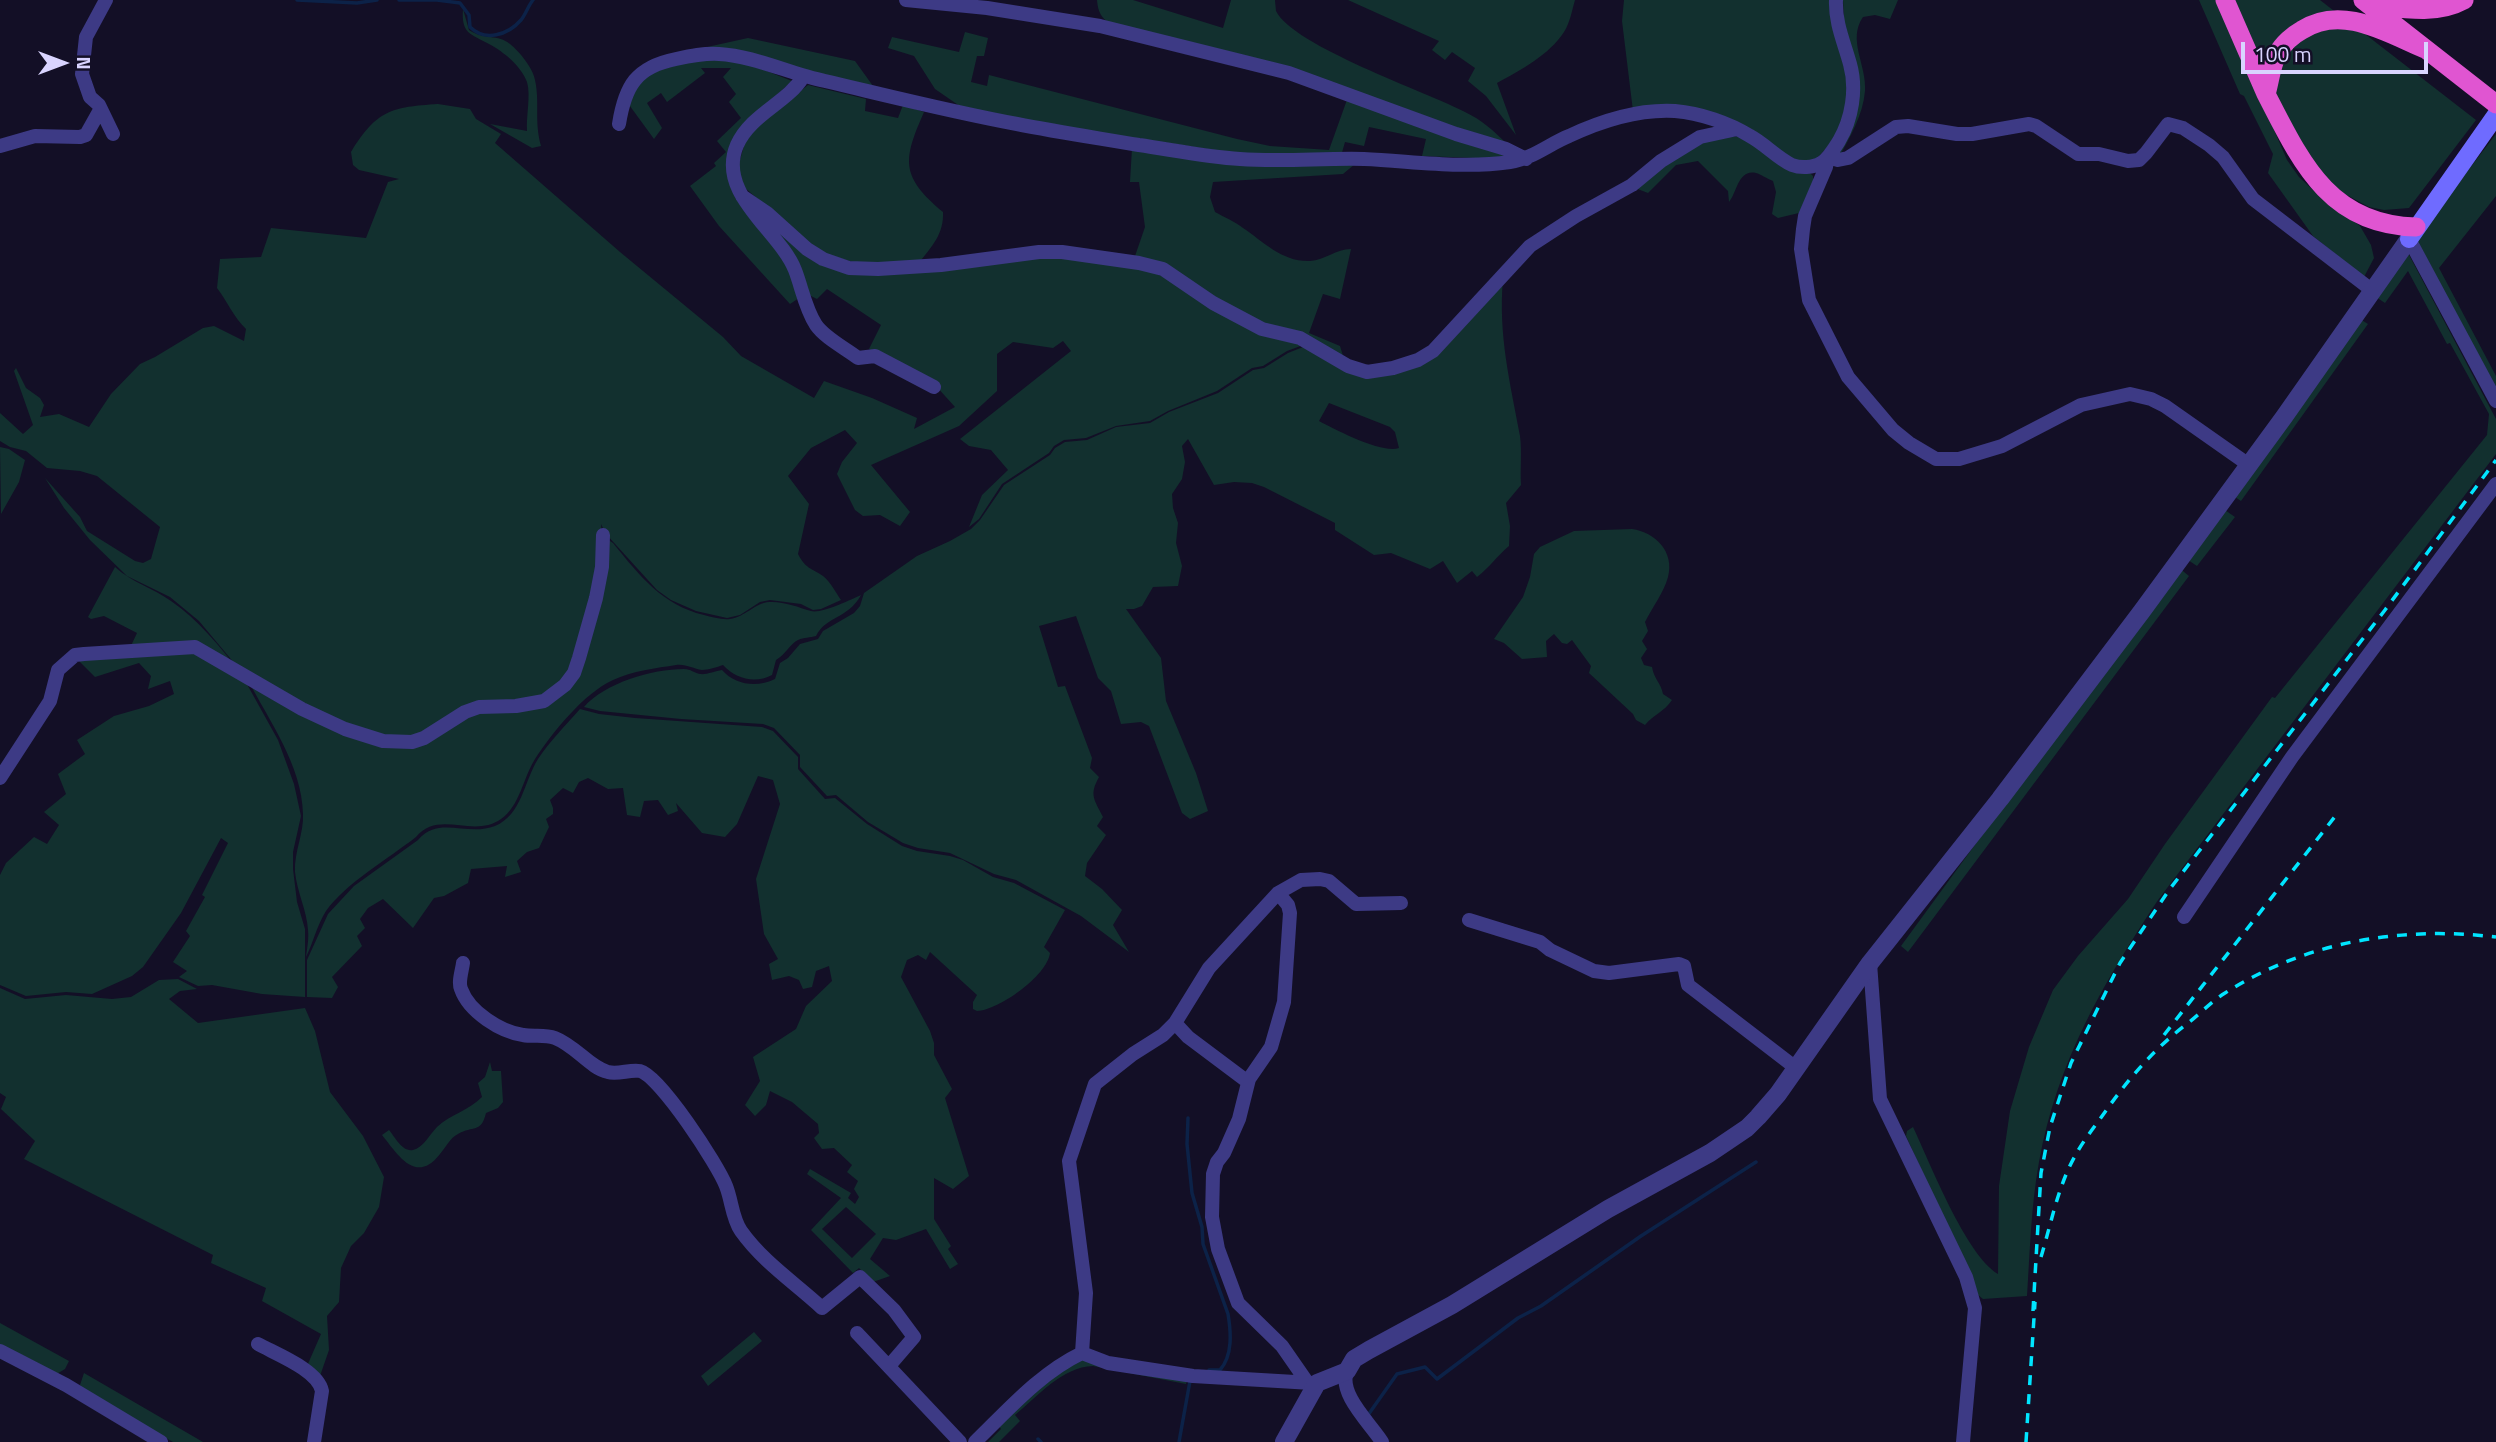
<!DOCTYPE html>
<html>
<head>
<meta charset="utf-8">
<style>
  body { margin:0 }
  #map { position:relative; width:2496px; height:1442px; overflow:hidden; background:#130f26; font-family:"Titillium Web",sans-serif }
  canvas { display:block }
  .north { position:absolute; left:28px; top:28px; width:70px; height:70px; -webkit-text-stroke:5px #130f26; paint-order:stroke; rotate:90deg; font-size:19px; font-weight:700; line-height:28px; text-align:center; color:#d9d4ff }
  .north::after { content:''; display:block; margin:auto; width:24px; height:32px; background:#d9d4ff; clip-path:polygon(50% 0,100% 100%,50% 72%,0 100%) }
  .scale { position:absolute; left:2241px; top:42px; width:187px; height:32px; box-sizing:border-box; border:4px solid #d9d4ff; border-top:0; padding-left:9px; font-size:21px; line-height:24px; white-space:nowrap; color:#d9d4ff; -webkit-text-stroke:5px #130f26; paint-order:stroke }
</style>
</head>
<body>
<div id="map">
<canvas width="2496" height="1442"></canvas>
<div class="north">N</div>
<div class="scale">100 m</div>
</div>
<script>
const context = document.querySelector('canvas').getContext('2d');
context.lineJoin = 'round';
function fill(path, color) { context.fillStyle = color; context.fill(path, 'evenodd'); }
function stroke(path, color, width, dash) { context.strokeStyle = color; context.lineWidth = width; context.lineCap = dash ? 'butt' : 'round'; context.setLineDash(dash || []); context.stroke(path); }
fill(new Path2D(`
  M1097 0H1133L1223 28 1231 0H1275C1275 1 1276 10 1276 11 1293 46 1427 92 1465 112 1482 120 1494 131 1507 144L1111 24C1101 18 1098 12 1097 0Z
  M1348 0H1575C1572 10 1570 23 1564 32 1549 55 1521 70 1497 83L1516 135 1486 96 1468 81 1475 68 1452 52 1445 60 1432 50 1439 41Z
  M1624 0H1832L1847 63V113L1834 140 1818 157 1811 161 1795 160 1743 128 1633 111 1622 21Z
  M1843 0H1898L1890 19 1875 15 1863 17C1847 40 1867 65 1865 91 1863 115 1850 137 1839 157L1834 156 1849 128Z
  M2199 0H2218L2287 160 2299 177 2313 190 2360 226 2371 245 2374 258 2364 277 2313 236 2268 173 2273 154 2244 96 2240 94Z
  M2230 0H2320L2338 14 2268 60 2256 59Z
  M463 9 469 30C484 40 498 34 510 44 519 51 533 68 535 80 540 103 534 120 541 146L532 148 490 124 527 131C526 116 531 95 527 82 521 66 504 52 489 44 471 34 461 34 463 9Z
  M2356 27 2476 120 2409 208 2384 210 2369 207 2343 193 2315 171 2276 97V71L2292 47 2317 30Z
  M965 32 988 38 984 56H977L971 82 987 86 989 75 1237 139 1270 146 1329 150 1348 97 1503 153 1505 157 1502 159 1422 156 1426 139 1369 127 1364 146 1345 142 1341 156 1240 154 1024 121 964 109 935 89 914 56 888 48 892 37 959 52Z
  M748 38 855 61 873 86 698 49Z
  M697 59H736L792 81 758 112 730 169 791 271 799 298 790 304 719 226 690 186 716 166 714 163 726 152 717 141 741 118 729 102 736 94 723 77 731 68H701L705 73 667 102 661 93 647 103 662 128 654 139 627 102C645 68 663 68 697 59Z
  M808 85 866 99 865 111 898 118 903 105 924 112C903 160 900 176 943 212 944 234 932 246 919 263L866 266 819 252 744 187 738 167 745 142 755 128Z
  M438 104 470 109 476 119 501 134 495 143 620 252 723 337 741 356 814 398 824 381 872 398 917 418 914 429 955 407 936 386 883 359 869 349 881 325 827 289 817 299 803 292 761 219 848 271 1041 254 1138 265 1306 344 1287 351 1263 366 1252 368 1217 391 1168 411 1150 421 1116 426 1086 438 1064 440 1054 446 1049 453 1002 484 979 519 969 527 982 495 1008 470 991 450 969 446 960 439 1071 351 1063 341 1053 348 1013 342 997 354V391L959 426 871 465 910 512 900 526 880 515 863 516 855 510 837 474 842 462 857 443 845 430 811 448 788 476 809 504 798 554C806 569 811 568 823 576 830 581 836 593 841 600L821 609 813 610 801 604 770 600 760 602 740 615 727 618 696 611 671 600 657 590 606 534 601 524 602 535 578 658 555 693 493 704 424 737 383 740 245 676 199 621 170 597 127 576 90 540 64 508 45 478 80 517 87 531 135 561 143 563 151 559 160 527 97 476 80 471 47 468 26 451 10 447 0 441V413L23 434 33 425 14 371 16 368 26 388 40 398 44 405 40 417 59 414 89 427 111 394 140 364 155 357 203 328 214 326 244 341 246 329C234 318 227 301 217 288L220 259 261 257 271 228 366 238 388 182 399 179 359 170 353 165 351 152C377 110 391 107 438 104Z
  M2496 134V196L2439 268 2496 376V391L2416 242 2423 229Z
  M1726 136 1742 137 1810 173 1813 176V185L1803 212 1778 218 1772 214 1776 192 1773 181C1767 179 1761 174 1756 173 1738 169 1737 193 1729 202L1728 191 1698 161 1676 165 1648 193 1635 188 1663 165 1700 142Z
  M1132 148 1355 164 1343 174 1213 182 1210 197 1215 212C1224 217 1234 221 1243 228 1264 242 1282 262 1310 261 1325 260 1336 249 1351 249L1340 299 1323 294 1309 333 1340 346 1344 359 1270 328 1134 259 1145 227 1139 182H1130Z
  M2408 253 2496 419V454L2158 900C2103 983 2057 1062 2039 1162 2031 1206 2030 1251 2027 1296L1983 1299 1978 1295 1906 1136 1907 1131 1913 1127C1930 1163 1966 1255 1998 1274L1999 1186 2010 1111 2029 1047 2053 990 2078 956 2128 899 2165 844 2272 697 2275 698 2487 435 2489 414 2450 343 2447 344 2408 271 2385 303 2376 297Z
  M1503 279C1498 335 1510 382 1520 436 1522 452 1520 469 1521 485L1506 503 1510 526 1509 546C1497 556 1490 567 1477 577L1472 571 1457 583 1443 561 1430 569 1391 553 1374 555 1335 530V523L1264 487 1252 483 1234 482 1214 485 1188 439 1182 446 1185 462 1182 479 1172 494 1173 508 1178 523 1176 543 1182 566 1178 586 1153 587 1142 606 1134 609H1126L1161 658 1166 701 1196 773 1208 811 1190 819 1182 813 1149 726 1141 722 1121 724 1111 691 1098 678 1076 616 1039 626 1058 687 1065 686 1092 758 1090 768 1099 777C1089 795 1094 799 1103 817L1097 826 1106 835 1087 863 1085 876 1102 889 1122 910 1113 925 1129 952 1081 916 1016 880 994 874 950 853 918 848 903 843 868 822 836 795 827 796 800 767V755L774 728 763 724 681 719 600 711 584 707C605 683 652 669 684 669 691 669 694 673 700 674 706 675 715 671 722 670 735 685 757 688 775 679L780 663 788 658 800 644 818 639 823 631 854 613 860 606 864 593 917 556 950 541 971 529 980 520 1004 485 1050 455 1055 448 1065 442 1087 440 1116 427 1150 423 1169 412 1218 393 1253 370 1264 368 1288 353 1303 347 1348 368 1420 361ZM1329 403 1390 427 1395 432 1399 448C1382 454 1336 430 1319 421Z
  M2360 319 2368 324 2241 501 2232 495Z
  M0 447 9 449 25 460 19 482 1 514Z
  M2222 508 2235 517 2197 566 2185 558Z
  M1632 529C1655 532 1675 552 1668 577 1664 592 1652 608 1645 622L1648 631 1642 641 1647 649 1641 658 1644 665 1652 667C1654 679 1661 683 1663 694L1672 700C1664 712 1654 714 1645 725L1636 720 1633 714 1589 673 1591 666 1572 640 1567 644 1562 643 1554 634 1546 641 1547 657 1522 659 1504 643 1494 639 1523 597 1530 577 1534 554 1540 547 1574 531Z
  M607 539 613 543C639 575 662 605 704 615 712 617 722 620 730 619 745 617 755 603 769 602 783 601 798 607 811 611 821 614 850 600 861 595 848 619 826 616 816 636 810 638 804 637 798 640 791 643 785 655 776 660L772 675C755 684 736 679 723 665 717 667 708 670 702 670 693 669 687 664 676 665 657 668 632 671 613 680 584 693 552 733 535 759 523 778 520 806 501 819 473 839 439 809 416 837 388 859 346 883 326 911 317 925 313 943 306 957 307 949 309 939 308 930 307 911 297 892 295 872 294 852 304 833 303 814 302 765 269 721 248 680L275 696 399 744 466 714 516 708 567 687Z
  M115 567C131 582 153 588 171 601 199 620 219 646 240 672L214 655 129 650 137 633 104 616 91 619 88 617Z
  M2178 567 2189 576 1908 952 1901 946Z
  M195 649 243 677 278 740 294 784 301 816 293 852V869L297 902 305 929V997L262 994 212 985 198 986 179 977 187 971 173 962 190 936 186 931 205 897 202 895 228 843 221 838 181 913 143 967 132 976 92 994 66 992 26 996 0 985V875L6 863 34 837 47 844 59 825 44 812 66 794 58 774 85 754 77 740 114 716 149 706 174 694 170 681 148 689 151 676 139 663 95 677 75 657Z
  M580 709 599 714 635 718 762 727 773 731 798 757V769L825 799 835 798 867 824 902 846 917 851 950 856 963 860 993 877 1014 883 1065 910 1044 947 1050 953C1047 976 999 1010 977 1011L973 1009V1002L977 995 930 952 926 960 918 955 907 960 901 977 930 1031 934 1043V1055L952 1089 945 1098 969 1176 953 1189 934 1178V1219L951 1246 948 1249 958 1264 950 1269 926 1229 896 1240 883 1238 870 1259 890 1276 873 1282 859 1268 853 1273 811 1230 841 1198 807 1174 810 1169 851 1193 848 1198 855 1204 859 1197 854 1189 858 1181 847 1172 852 1165 834 1148 822 1149 814 1138 819 1133 818 1124 792 1102 770 1091 766 1105 755 1116 745 1105 760 1081 753 1057 796 1029 806 1006 832 981 829 966 816 971 812 987 803 989 799 980 789 976 772 980 769 964 778 959 764 934 756 879 780 804 773 780 758 776 737 824 725 837 702 833 676 803 678 811 668 815 658 800 644 801 640 817 627 815 623 788 608 789 588 778 579 782 573 793 563 788 550 800 553 808V814L546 819 549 827 539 848 527 852 517 861 521 872 505 877 507 866 471 869 468 883 444 896 434 898 413 928 383 899 368 908 360 919 365 928 357 936 362 946 332 977 338 987 332 998 307 997V960L328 914 354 886 418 840C439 815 467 837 495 826 522 815 524 781 538 759 550 741 566 725 580 709ZM846 1207 876 1234 852 1258 822 1229Z
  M178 979 197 989 180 991 169 999 198 1023 305 1008 315 1031 330 1092 363 1136 384 1177 379 1207 364 1233 351 1246 341 1268 339 1302 327 1316 329 1350 320 1376 307 1366 321 1334 262 1301 266 1288 211 1263 213 1255 24 1159 35 1141 1 1109 6 1097 0 1093V988L25 999 66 995 112 999 131 997 159 980Z
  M490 1062 492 1071H501L503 1102 498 1108 486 1113C481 1134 473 1125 458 1134 450 1138 446 1147 440 1154 416 1185 398 1155 382 1135L389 1130C395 1137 402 1152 413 1150 423 1148 430 1134 437 1127 451 1114 468 1111 482 1097L478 1083 485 1077Z
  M0 1323 69 1361 65 1369 55 1375 0 1346Z
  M754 1332 762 1341 708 1386 701 1376Z
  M1079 1358 1187 1379 1186 1384 1093 1366C1062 1367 1038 1396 1015 1415L1020 1421 999 1442H988L1001 1429 996 1422Z
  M84 1373 203 1442H173L90 1396 84 1391 80 1385Z`), '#12302f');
stroke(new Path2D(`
  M297 0 357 3 377 0
  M399 0H436
  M437 0 460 3 469 15 470 27C485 42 508 35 521 20 526 14 528 6 533 0
  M1188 1118 1187 1144 1192 1193 1202 1227 1203 1244 1228 1314C1231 1332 1233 1355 1220 1370H1209
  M1370 1417 1368 1415 1397 1374 1425 1367 1437 1379 1518 1318 1541 1306 1641 1236 1756 1162
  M1038 1439 1041 1442
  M1179 1442 1190 1381`), '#0c2248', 3.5);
stroke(new Path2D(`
  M106 0 86 37 82 74 90 97 99 105 113 134
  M906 0 987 8 1100 26 1289 73 1456 134 1506 149 1526 159
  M803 77C787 103 751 114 737 145 716 194 779 230 795 270 802 288 805 308 816 325 825 338 845 348 858 358L875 356 934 387
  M619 124C625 86 636 67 676 59 690 56 704 53 719 54 755 56 790 74 825 81 889 96 952 112 1017 124 1057 132 1098 138 1139 145 1173 150 1206 157 1240 159 1281 162 1323 158 1364 159 1412 161 1462 169 1510 162 1532 159 1549 144 1569 136 1601 121 1640 109 1675 111 1700 113 1729 123 1750 136 1765 144 1777 158 1792 165 1800 168 1813 168 1821 163 1828 159 1834 149 1839 141 1852 119 1857 89 1850 64 1844 42 1835 23 1836 0
  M0 146 35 136 80 137 86 135 100 110
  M742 196 767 213 807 249 823 259 849 268 878 269 941 265 1039 252H1062L1139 263 1163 269 1213 303 1262 329 1300 338 1348 366 1367 372 1393 368 1418 360 1433 351 1530 246 1576 216 1632 185 1661 161 1700 137 1737 129
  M2409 239 2496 401
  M2249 465 2165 406 2151 399 2130 394 2081 405 2002 446 1959 459H1936L1909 443 1893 430 1848 377 1809 300 1801 249 1803 229 1805 216 1826 167 1828 157 1838 160 1848 158 1896 127 1908 126 1957 134H1972L2029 124 2036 126 2078 154H2099L2128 161 2139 160 2146 153 2168 124 2183 128 2209 145 2223 157 2253 199 2373 291
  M0 778 50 701 58 670 75 655 84 654 195 647 302 709 345 729 383 741 412 742 424 738 465 712 479 707 516 706 544 701 565 685 574 673 579 658 596 598 602 567 603 535
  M1278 893 1288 905 1290 913 1284 1002 1271 1047 1249 1079 1239 1119 1224 1153 1217 1162 1213 1174 1212 1217 1218 1249 1238 1303 1282 1346 1307 1382
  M2184 917 2292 757 2496 484
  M1469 920 1540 942 1550 950 1594 971 1609 973 1679 964 1684 966 1688 985 1796 1068
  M463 963C462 971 458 982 461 989 469 1012 501 1032 523 1035 534 1037 544 1034 555 1038 576 1046 590 1068 608 1072 618 1075 630 1069 640 1071 660 1076 718 1165 726 1186 732 1201 732 1218 741 1231 763 1262 795 1283 822 1308L860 1277 894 1310 914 1337 889 1366
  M1870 963 1880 1099 1966 1277 1975 1308 1963 1442
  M1175 1023 1188 1037 1248 1082
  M857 1333 960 1442
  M258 1344C276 1354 318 1370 322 1391L314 1442
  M0 1351 66 1385 161 1442
  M1082 1353 1086 1293 1069 1161 1095 1084 1133 1054 1163 1035 1175 1023 1209 968 1278 893 1301 880 1320 879 1329 881 1356 904 1401 903
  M1347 1371C1338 1394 1370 1423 1382 1442
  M975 1442C1007 1411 1040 1373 1082 1353L1108 1363 1193 1376 1312 1383`), '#3d3a85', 14);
stroke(new Path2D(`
  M1284 1442 1317 1383 1347 1371 1354 1359 1369 1350 1452 1305 1608 1209 1710 1153 1747 1128 1758 1117 1778 1094 1870 963 2000 799 2142 611 2284 417 2409 239`), '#3d3a85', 18);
stroke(new Path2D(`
  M2409 239 2496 115`), '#6f6bff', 18);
stroke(new Path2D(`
  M2225 0 2266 94C2270 81 2271 65 2278 53 2283 44 2293 35 2302 30 2342 4 2387 33 2425 49
  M2363 0 2496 104
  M2369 4C2401 8 2435 16 2464 0
  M2266 94C2301 162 2329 225 2416 227`), '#e055d1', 19);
stroke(new Path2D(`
  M2164 1035 2337 814
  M2041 1257C2051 1224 2058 1186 2075 1156 2083 1141 2095 1126 2105 1112 2129 1078 2155 1048 2188 1023 2201 1013 2212 1001 2225 993 2307 941 2401 926 2496 937
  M2033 1311 2041 1173 2050 1127 2071 1063 2120 963 2169 890 2385 610 2496 460
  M2026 1442 2035 1302`), '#00e5ff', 3.5, [10, 9]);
</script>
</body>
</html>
